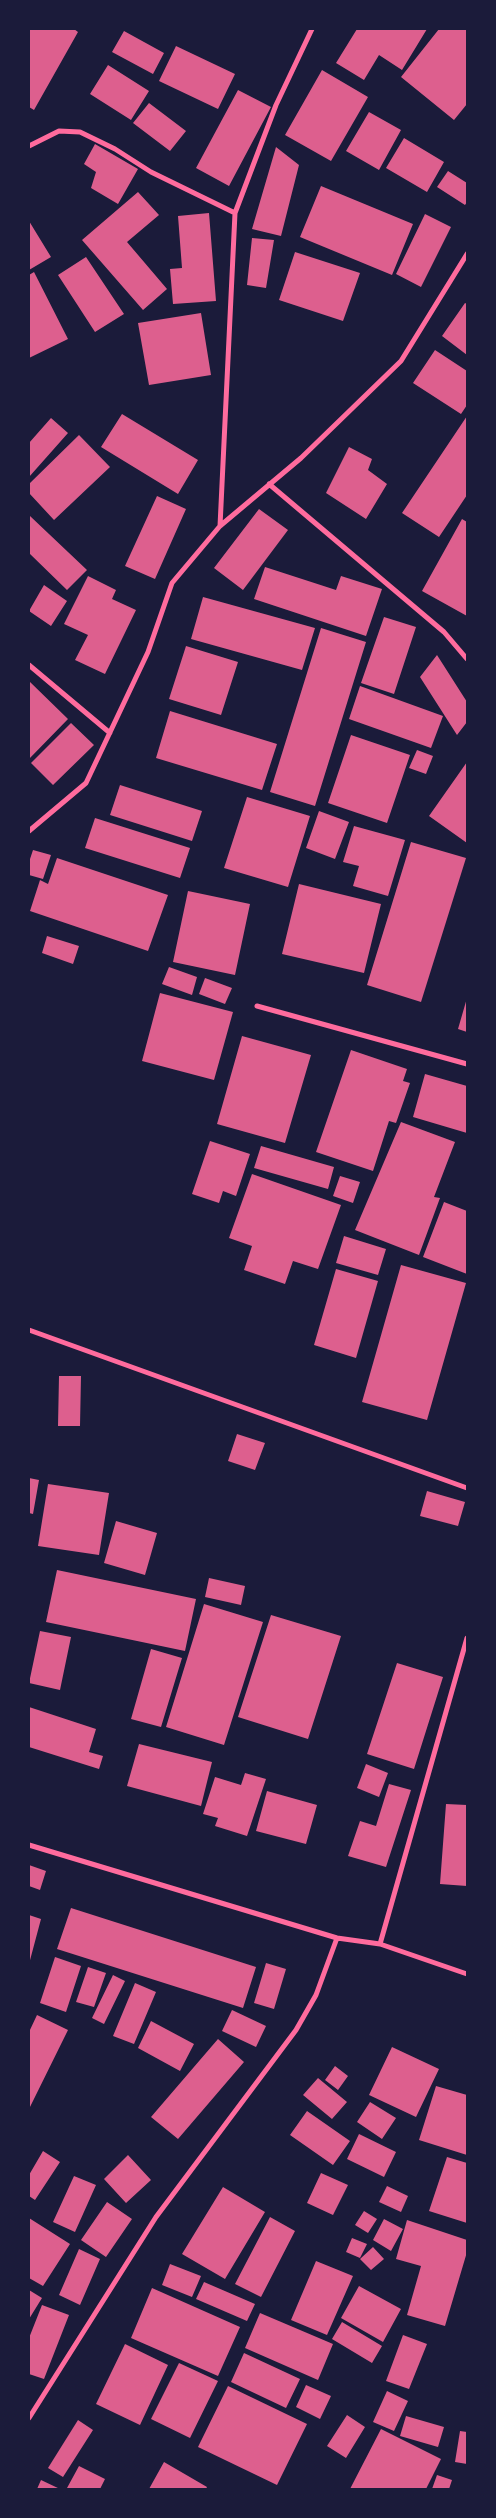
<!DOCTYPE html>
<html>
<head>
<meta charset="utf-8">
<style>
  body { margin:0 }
  #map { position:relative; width:496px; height:2518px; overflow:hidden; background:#1b1b3a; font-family:"Fira Sans Condensed",sans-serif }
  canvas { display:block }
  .frame { position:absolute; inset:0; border:30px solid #1b1b3a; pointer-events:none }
</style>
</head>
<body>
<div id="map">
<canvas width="496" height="2518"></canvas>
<div class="frame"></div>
</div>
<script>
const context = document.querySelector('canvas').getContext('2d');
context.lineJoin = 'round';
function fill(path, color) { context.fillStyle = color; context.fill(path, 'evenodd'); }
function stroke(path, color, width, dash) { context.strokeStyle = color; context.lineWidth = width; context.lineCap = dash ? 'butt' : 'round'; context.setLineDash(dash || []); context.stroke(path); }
fill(new Path2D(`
  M29 29H74L78 32 34 110 29 107Z
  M357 29H427L402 70 379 55 364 80 336 63Z
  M439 29H467V104L454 120 401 77Z
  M124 31 164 53 153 74 112 52Z
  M176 46 235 74 218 109 159 81Z
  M108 65 149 91 131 120 90 94Z
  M322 70 368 97 331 161 285 135Z
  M238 90 271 107 229 186 196 168Z
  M149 103 186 131 170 151 133 123Z
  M369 112 401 130 379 170 346 151Z
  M404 138 444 162 427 192 386 168Z
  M95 144 138 169 118 204 91 188 96 172 84 164Z
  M276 147 299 165 281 236 252 229Z
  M448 171 467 183V202L465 205 437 187Z
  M321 186 413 224 392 275 300 237Z
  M138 192 159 215 127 242 167 289 143 310 82 240Z
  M209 213 216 301 173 304 170 269 182 268 178 216Z
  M425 214 451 227 421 287 396 274Z
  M29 221 51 257 29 270Z
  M252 238 274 240 266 288 247 285Z
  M295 252 360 273 343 321 279 300Z
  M86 257 124 314 95 332 58 275Z
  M34 272 68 339 29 358V275Z
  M465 303 467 304V355L442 336Z
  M201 313 211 375 149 385 138 323Z
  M435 350 467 371V405L461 414 413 383Z
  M122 414 198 460 178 494 101 447Z
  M467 416V495L439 537 402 513Z
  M51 418 68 433 29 477V443Z
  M79 435 110 467 54 520 29 493V484Z
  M349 447 372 459 368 470 387 484 366 519 326 493Z
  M157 496 186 509 155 579 125 566Z
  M259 509 288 530 243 590 214 568Z
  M30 516 87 570 67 590 29 553Z
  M462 519 467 522V616L422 591Z
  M265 567 336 590 341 576 382 589 366 636 254 599Z
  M88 576 116 590 112 599 136 610 105 674 75 660 88 635 64 624Z
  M44 585 67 601 51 626 29 611Z
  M203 597 315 628 302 670 191 639Z
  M384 617 416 627 394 694 361 683Z
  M321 628 366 642 315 806 270 792Z
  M186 646 238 662 221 715 169 699Z
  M437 655 467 702V722L457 735 420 677Z
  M29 681 68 719 29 759Z
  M360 686 443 716 431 748 349 719Z
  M170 711 277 744 262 790 156 758Z
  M71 723 94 745 53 785 31 763Z
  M351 735 410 755 387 823 328 803Z
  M417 750 433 756 426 774 409 768Z
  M467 762V843L429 816Z
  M120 785 202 811 192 841 110 815Z
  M247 797 310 816 288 887 224 868Z
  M319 811 349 822 335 859 306 848Z
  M95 818 190 848 180 878 85 848Z
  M354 826 405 840 388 896 353 886 359 866 343 862Z
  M411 842 466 858 421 1002 367 985Z
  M33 850 51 855 43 879 29 875V862Z
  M57 858 168 895 148 951 30 911 40 880 48 884Z
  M299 884 381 904 364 973 282 954Z
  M188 891 250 904 235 975 173 962Z
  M47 936 79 946 73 964 42 953Z
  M169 967 197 977 192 995 162 984Z
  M205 978 232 988 225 1004 199 994Z
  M160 993 233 1012 214 1080 142 1061Z
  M467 998V1032L458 1029Z
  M242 1036 311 1055 285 1143 217 1124Z
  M351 1050 407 1069 403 1081 410 1083 396 1123 389 1121 373 1171 316 1152Z
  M425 1074 467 1086V1133L413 1117Z
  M401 1122 455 1142 434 1197 440 1198 419 1255 355 1230Z
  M210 1141 250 1154 236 1196 223 1191 219 1203 192 1194Z
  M261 1146 334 1167 328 1189 254 1168Z
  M252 1174 341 1205 318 1269 293 1261 285 1284 244 1270 252 1246 229 1238Z
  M340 1176 360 1182 353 1203 333 1196Z
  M444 1202 467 1211V1274L423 1257Z
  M344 1236 386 1249 378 1275 336 1263Z
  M401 1265 466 1283 427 1420 362 1402Z
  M336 1269 378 1281 356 1358 314 1345Z
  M59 1376H81L80 1426H58Z
  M237 1434 265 1443 255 1470 228 1461Z
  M29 1478 39 1480 33 1514 29 1513Z
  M48 1484 109 1493 99 1555 38 1546Z
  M427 1491 465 1502 458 1526 420 1516Z
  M116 1521 157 1533 145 1575 104 1563Z
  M57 1570 196 1599 185 1651 46 1622Z
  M209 1578 245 1586 241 1605 205 1597Z
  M204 1604 263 1622 224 1745 166 1727Z
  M271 1615 341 1636 308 1739 238 1717Z
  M40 1631 71 1637 60 1690 29 1683Z
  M151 1649 182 1658 161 1727 131 1719Z
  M397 1663 443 1677 414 1769 367 1754Z
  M29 1707 96 1729 89 1752 103 1756 99 1769 29 1747Z
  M139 1744 212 1762 201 1806 127 1786Z
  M366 1764 388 1773 379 1797 357 1788Z
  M245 1773 266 1779 247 1836 215 1826 218 1818 203 1814 215 1777 241 1785Z
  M389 1784 411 1790 386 1867 348 1856 360 1821 376 1826Z
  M267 1791 317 1805 306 1844 256 1831Z
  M446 1804 467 1805V1886L440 1884Z
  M29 1865 46 1871 40 1890 29 1886Z
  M71 1908 256 1967 243 2008 57 1949Z
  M29 1915 41 1919 29 1964Z
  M55 1957 81 1966 66 2012 40 2003Z
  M266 1963 286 1969 274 2009 254 2003Z
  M88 1967 106 1973 94 2007 76 2002Z
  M113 1975 125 1981 104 2024 92 2018Z
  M135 1983 156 1992 134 2044 113 2036Z
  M232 2010 266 2026 256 2047 222 2031Z
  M37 2015 68 2030 29 2109V2032Z
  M151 2021 194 2044 180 2071 138 2048Z
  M218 2039 244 2062 178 2139 151 2117Z
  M392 2047 439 2069 416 2117 369 2095Z
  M335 2066 348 2076 338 2090 325 2080Z
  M318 2078 347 2102 332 2119 303 2095Z
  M436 2086 467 2095V2155L419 2140Z
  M370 2102 396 2118 382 2139 357 2122Z
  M307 2111 350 2141 333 2165 290 2135Z
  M359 2134 396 2152 384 2177 347 2159Z
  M43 2151 60 2162 35 2200 29 2196V2175Z
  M128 2155 151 2180 126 2203 104 2179Z
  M447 2157 467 2163V2223L429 2211Z
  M321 2173 348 2185 333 2215 307 2203Z
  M74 2176 96 2185 75 2232 53 2222Z
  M387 2186 408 2196 401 2212 379 2202Z
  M223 2187 265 2212 225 2279 182 2254Z
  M107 2202 132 2219 106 2257 81 2240Z
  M364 2211 377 2219 368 2233 355 2225Z
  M270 2217 295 2231 261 2297 235 2284Z
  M29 2218 70 2244 43 2286 29 2278Z
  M384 2219 403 2229 391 2251 373 2240Z
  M407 2220 467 2240V2252L445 2326 407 2315 421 2266 396 2259Z
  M352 2238 367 2244 360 2258 346 2252Z
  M373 2247 384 2259 371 2270 360 2259Z
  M79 2249 100 2259 80 2305 59 2295Z
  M316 2261 353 2276 327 2335 291 2320Z
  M170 2264 201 2276 192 2297 162 2285Z
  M204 2282 255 2304 247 2321 196 2299Z
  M359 2286 401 2309 383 2342 341 2318Z
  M152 2288 240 2327 218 2376 131 2338Z
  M29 2290 42 2298 29 2319Z
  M42 2305 69 2315 44 2379 29 2374V2338Z
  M260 2313 333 2344 318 2380 245 2348Z
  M342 2322 382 2346 372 2363 332 2339Z
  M403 2335 427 2344 409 2389 386 2381Z
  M125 2344 168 2365 140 2425 96 2404Z
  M244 2353 300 2379 286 2408 231 2382Z
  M179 2363 218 2381 190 2438 151 2419Z
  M306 2385 331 2396 320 2419 296 2407Z
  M228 2386 307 2424 277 2485 198 2447Z
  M387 2391 408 2401 394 2431 373 2422Z
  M347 2415 365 2427 346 2458 327 2446Z
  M406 2416 444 2427 438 2447 400 2436Z
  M78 2420 93 2430 63 2477 48 2468Z
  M381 2429 441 2459 426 2489H350Z
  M460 2431 467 2432V2464L455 2462Z
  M164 2462 207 2487 206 2489H149Z
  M79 2466 105 2479 100 2489 67 2488Z
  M437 2475 452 2480 449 2489H432Z
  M41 2480 60 2489H37Z`), '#dd5f8e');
stroke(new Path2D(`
  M29 146 59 131 80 132 115 149 151 172 235 213
  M269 484 444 632 467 659
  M220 526 235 213 276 105 312 29
  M29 665 110 733
  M29 831 86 783 148 652 172 583 220 526 301 458 401 361 467 254
  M257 1006 467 1064
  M29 1330 467 1488
  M29 1845 337 1938 380 1944 467 1974
  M380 1944 467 1638
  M29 2418 156 2217 296 2030 316 1995 337 1938`), '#ff6b9d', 5);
</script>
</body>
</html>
